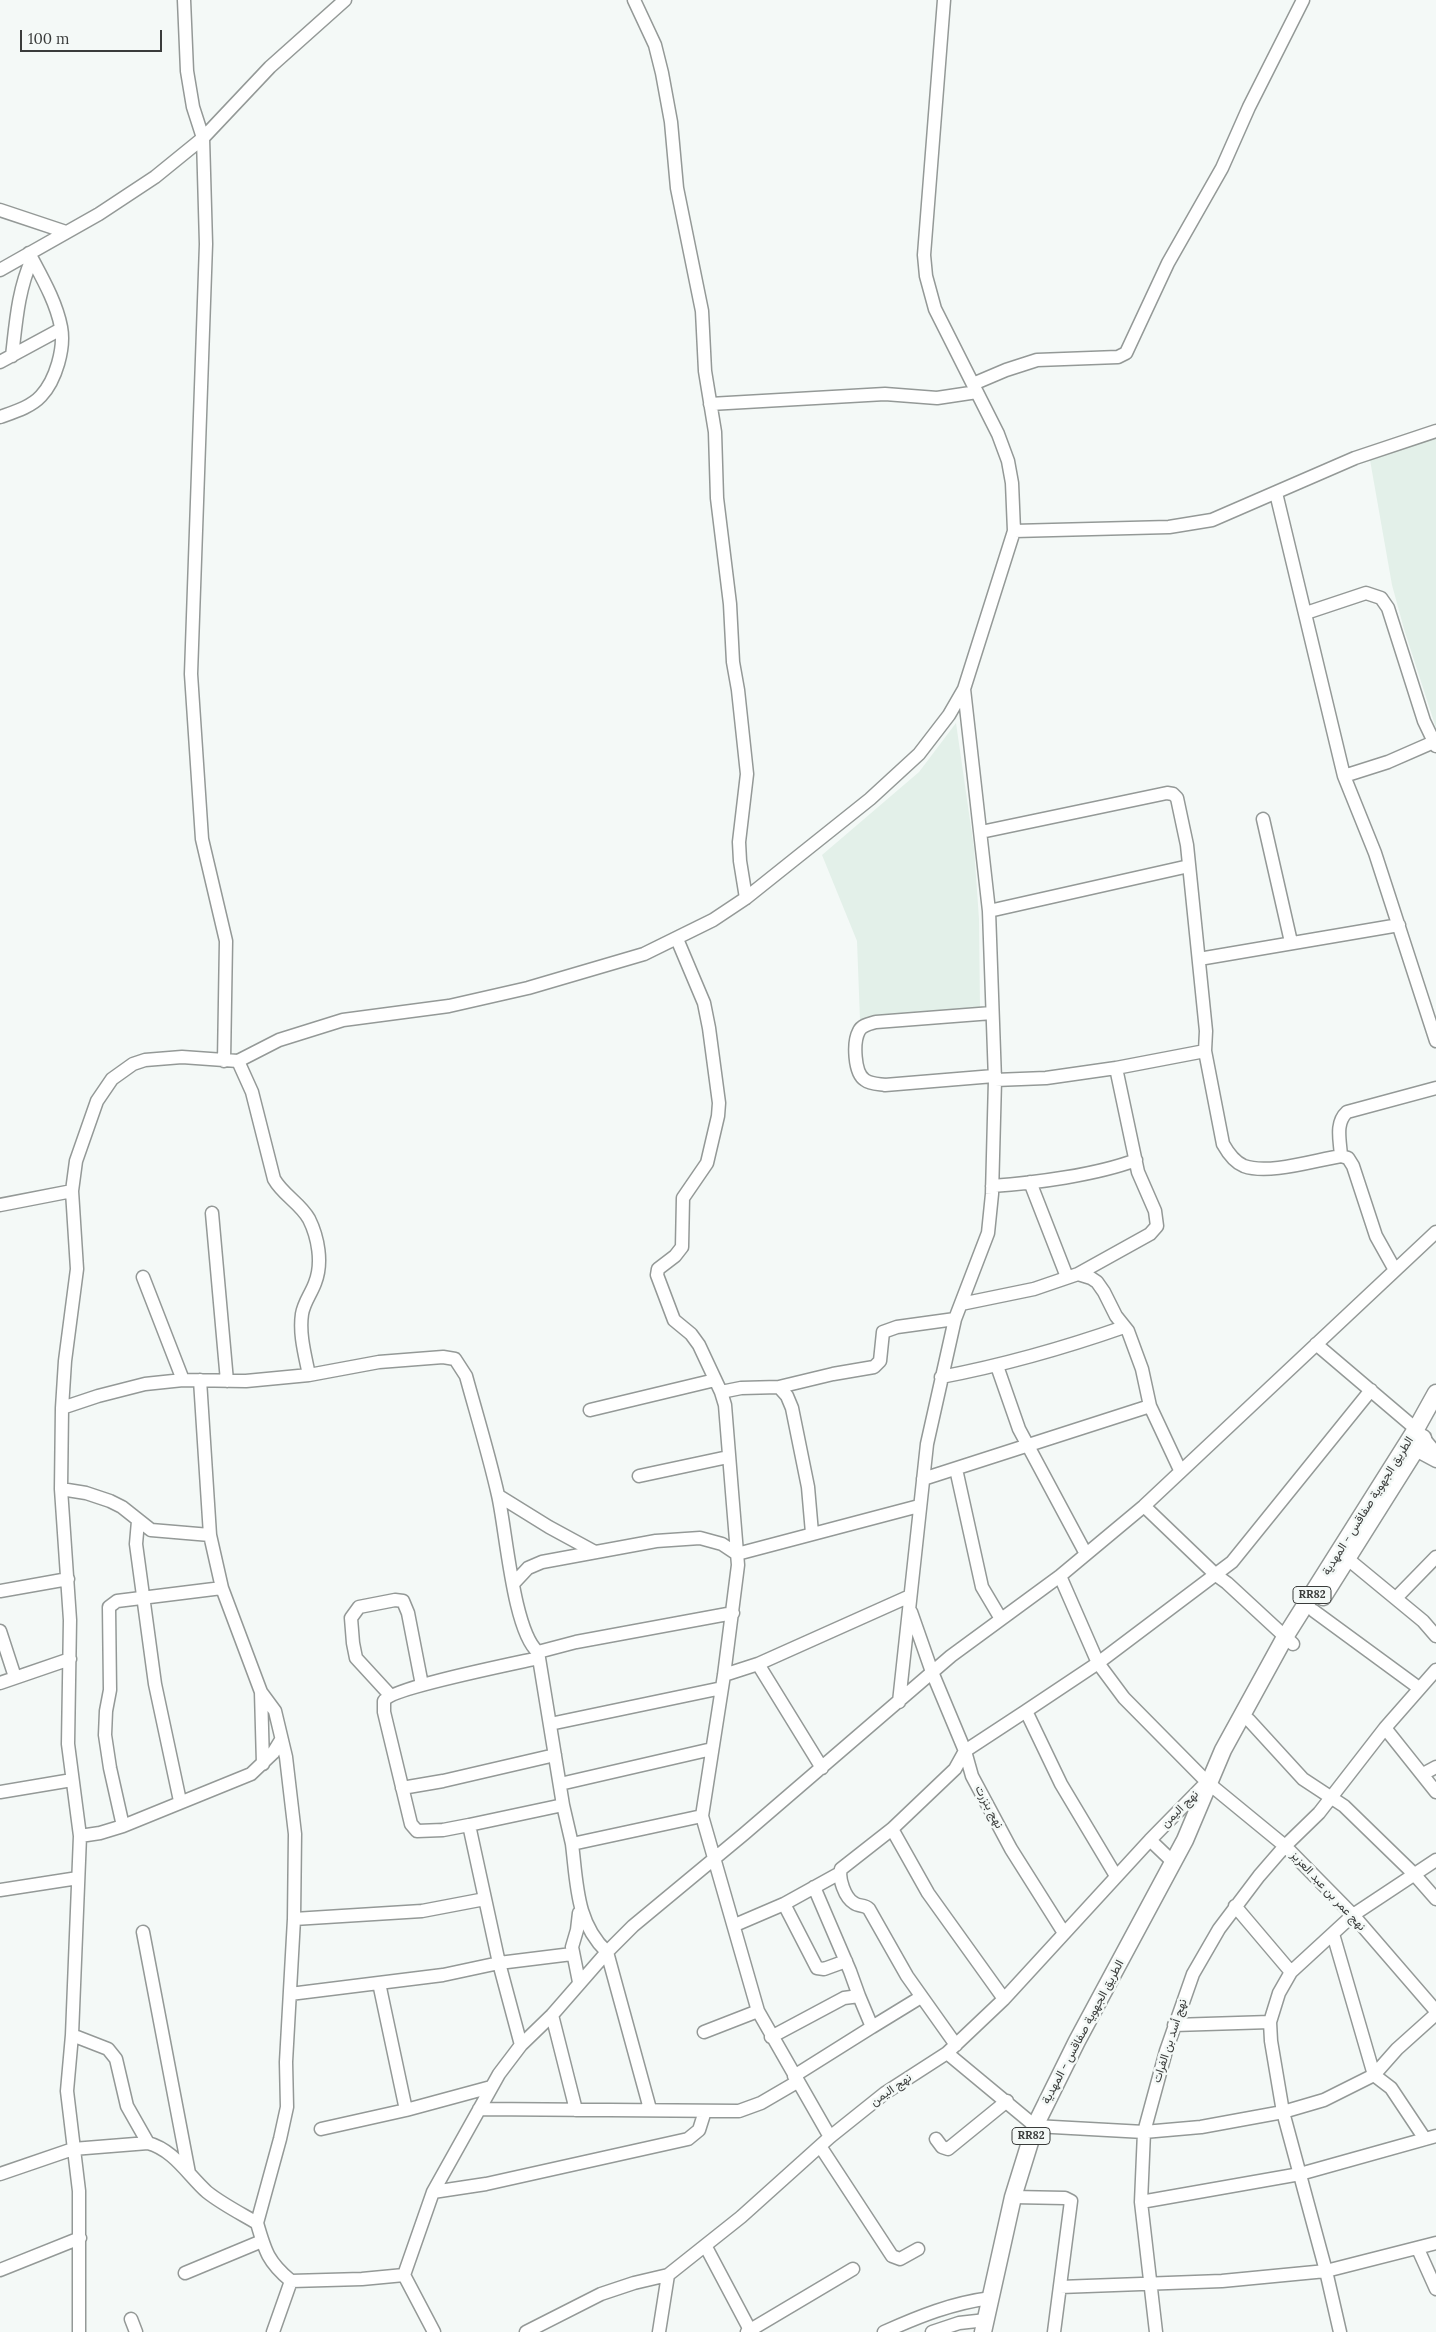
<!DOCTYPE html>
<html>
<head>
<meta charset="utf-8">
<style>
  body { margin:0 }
  #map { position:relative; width:1436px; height:2332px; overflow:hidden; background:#f4f9f7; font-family:Lora,serif }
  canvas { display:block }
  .scale { position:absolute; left:20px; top:30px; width:142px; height:22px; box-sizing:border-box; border:2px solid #3a3c3b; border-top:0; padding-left:6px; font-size:15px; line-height:18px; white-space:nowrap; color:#3a3c3b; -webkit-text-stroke:4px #f4f9f7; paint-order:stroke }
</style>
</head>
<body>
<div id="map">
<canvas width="1436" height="2332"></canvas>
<div class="scale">100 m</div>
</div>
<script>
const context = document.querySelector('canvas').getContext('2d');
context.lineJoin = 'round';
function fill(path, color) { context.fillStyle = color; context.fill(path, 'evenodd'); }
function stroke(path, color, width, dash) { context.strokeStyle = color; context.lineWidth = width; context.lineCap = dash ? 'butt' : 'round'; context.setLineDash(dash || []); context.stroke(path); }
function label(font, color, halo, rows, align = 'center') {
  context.font = font + ' Lora,Vazirmatn,serif'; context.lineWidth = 5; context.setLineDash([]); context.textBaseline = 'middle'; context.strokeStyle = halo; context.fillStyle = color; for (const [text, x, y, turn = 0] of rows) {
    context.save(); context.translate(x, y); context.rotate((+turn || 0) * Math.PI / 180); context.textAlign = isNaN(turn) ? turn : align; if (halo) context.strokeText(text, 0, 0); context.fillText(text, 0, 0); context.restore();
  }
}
fill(new Path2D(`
  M1436 438V728L1404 629 1392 585 1370 460Z
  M956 723 974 848 979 919 980 1008 860 1020 857 941 822 855 919 772Z`), '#e3f0e9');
const minor = new Path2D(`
  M184 0 187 71 193 107 203 138 206 244 191 674 202 839 226 941 224 1061
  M634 0 655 45 662 73 671 122 677 188 702 311 705 371 715 432 717 498 730 604 733 662 738 690 747 774 739 842 740 861 746 898
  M0 210 66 232
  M0 270 99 214 155 177 203 138 270 67 345 0
  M12 356C16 322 18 290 32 259
  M0 362 61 329
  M973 384 1006 370 1037 360 1118 357 1126 353 1168 263 1222 168 1249 107 1303 0
  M710 404 885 394 937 398 977 392
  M0 417C14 412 31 407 41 396 56 380 65 348 61 327 56 301 41 276 29 253
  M1276 493 1344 776 1388 762 1436 741
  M1014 531 1169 527 1212 520 1355 458 1436 431
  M1306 613 1366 593 1381 598 1388 608 1424 721 1436 746
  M1344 776 1375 853 1436 1041
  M1263 819 1291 942
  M981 832 1167 793 1173 794 1177 798 1187 845 1206 1031 1205 1051 1116 1068
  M989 911 1189 866
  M677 939 704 1003 709 1028 719 1103 718 1116 707 1163 683 1198 682 1247 675 1256 658 1269 657 1275 674 1320 691 1334 699 1345 721 1392 725 1405 732 1492 738 1565 724 1675 702 1816 758 2011 830 2137
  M1199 959 1399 925
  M992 1013 876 1022C869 1024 862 1025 859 1031 853 1042 854 1073 865 1080 870 1084 879 1084 885 1085L994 1076
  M1205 1051 1223 1144C1228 1153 1234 1162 1244 1166 1269 1175 1315 1160 1341 1156L1348 1158 1353 1166 1376 1236 1395 1270
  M238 1061 252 1092 274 1179C283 1195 300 1203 309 1219 318 1237 323 1263 315 1283 311 1294 304 1302 302 1314 299 1334 305 1355 309 1375
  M995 1080 1046 1078 1116 1068 1138 1172 1155 1211 1157 1226 1150 1234 1078 1274
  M1341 1156C1340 1140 1335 1123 1347 1112L1436 1088
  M1030 1182 1067 1277
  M992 1186C1035 1183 1096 1175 1136 1160
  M0 1205 72 1191
  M212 1213 227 1381
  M143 1277 183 1380
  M961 1304 1034 1289 1078 1274 1091 1278 1097 1282 1104 1292 1116 1316 1128 1331 1142 1369 1150 1406
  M1316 1344 1416 1429 1436 1453
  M997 1366 1019 1429 1086 1554
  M941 1377C1004 1365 1064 1348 1124 1327
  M200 1380 210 1535 222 1588 261 1692 275 1711 286 1757 295 1834 294 1919 286 2062 287 2107 280 2139 257 2223
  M779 1387 787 1396 792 1408 808 1487 812 1533
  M721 1392 741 1388 779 1387 833 1374 874 1367 880 1361 883 1332 897 1327 955 1319
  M62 1408 98 1396 145 1384 183 1380 246 1381 309 1375 379 1362 443 1357 455 1359 466 1376C477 1416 489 1455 498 1495 506 1529 513 1631 538 1652
  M590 1410 715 1380
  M1408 1446 1436 1461
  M956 1469 982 1587 1001 1619
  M639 1476 728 1457
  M923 1479 1150 1406 1180 1470
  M61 1489 86 1493 110 1501 122 1507 151 1530 210 1535
  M499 1496 549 1527 595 1552
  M1144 1506 1216 1575 1227 1583 1293 1644
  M138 1521 136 1544 155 1684 180 1801
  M1349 1560 1423 1621 1436 1636
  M1060 1576 1098 1663 1124 1698 1207 1782 1285 1846 1353 1915 1436 2011
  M514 1583 528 1568 542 1562 656 1541 700 1538 722 1544 737 1554 919 1506
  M0 1591 68 1579
  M1396 1598 1436 1557
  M1314 1611 1419 1688
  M911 1612 932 1672 965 1751 972 1776 1011 1849 1064 1933
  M0 1631 15 1677
  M758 1664 910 1596
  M724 1675 758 1664 822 1768
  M0 1683 70 1659
  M261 1692 263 1764
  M390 1695 356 1658 353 1643 351 1618 359 1607 395 1600 403 1601 408 1613 422 1685
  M899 1702 927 1444 955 1319 988 1233 992 1194 995 1080 989 911 964 689
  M1026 1711 1098 1663 1232 1562 1371 1390
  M1249 1720 1303 1779 1344 1806 1414 1874 1436 1899
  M550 1724 722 1688
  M1385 1728 1436 1792
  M1423 1774 1436 1767
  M560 1784 712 1749
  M402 1788 443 1781 555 1755
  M0 1792 72 1780
  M563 1805 538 1652 576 1642 733 1613
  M469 1825 443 1830 417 1831 411 1824 384 1712V1701C391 1688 517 1663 539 1658
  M123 1826 110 1768 105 1735 106 1711 110 1690 109 1607 117 1601 222 1588
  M892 1829 928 1893 1004 1999
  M80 1836 100 1833 123 1826 251 1774 273 1753 281 1740
  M1150 1840 1173 1862
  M814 1887 850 1971 859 1996
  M0 1890 78 1878
  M784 1904 840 1873
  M1235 1906 1291 1972
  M294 1919 422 1911 485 1899
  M735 1925 784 1904 817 1968 824 1969 846 1961
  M143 1932 189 2173
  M1333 1934 1374 2075 1391 2088 1425 2139
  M579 1982 572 1947 577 1930 579 1913
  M379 1983 406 2110 491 2087
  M290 1994 443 1975 499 1963 572 1954
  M552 2015 576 2110
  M1174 2025 1270 2022
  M872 2027 921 1997
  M704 2032 758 2011
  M72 2035 108 2049 116 2059 127 2106 148 2143
  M771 2037 844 1998 859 1996 872 2027 794 2076
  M521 2045 499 1963 469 1825 563 1805 572 1844
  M956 2045 907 1976 869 1909C864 1904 859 1907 854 1903 845 1898 838 1878 841 1869L892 1829 955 1769 965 1751 1026 1711 1061 1784 1116 1876
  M947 2053 1035 2126 1144 2132 1201 2127 1283 2112 1324 2100 1374 2075 1397 2049 1436 2014
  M479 2109 739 2111 761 2103 797 2082
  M650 2109 607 1952C576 1923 577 1884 572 1844L702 1816
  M321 2129 406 2110
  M936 2139 942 2147 948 2149 1007 2101
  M820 2146 892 2256 900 2259 918 2249
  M0 2174 73 2149 148 2143C174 2150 188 2175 207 2192 222 2204 240 2213 257 2223 265 2251 268 2262 291 2281L362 2279 404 2275 434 2332
  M433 2192 486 2184 688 2139 699 2130 705 2111
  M1013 2197 1065 2198 1071 2201 1054 2332
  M1141 2202 1300 2174 1436 2136
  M706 2247 750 2330
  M1418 2249 1436 2289
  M0 2270 80 2238
  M185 2273 262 2241
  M404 2275 433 2192 499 2074 521 2045 552 2015 607 1952 633 1926 744 1834 951 1656 1060 1576 1144 1506 1436 1232
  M1060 2287 1222 2281 1326 2271 1436 2243
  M131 2319 136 2332
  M79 2332V2191L67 2091 72 2035 80 1836 68 1744 70 1620 61 1489 62 1408 65 1361 77 1269 72 1191 76 1161 97 1101 112 1079 133 1064 145 1060 182 1057 238 1061 279 1040 343 1020 449 1006 528 988 644 954 713 920 746 898 870 799 919 754 949 715 964 689 1014 531 1012 483 1008 461 998 434 935 309 926 276 924 255 944 0
  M273 2332 291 2281
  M526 2332 601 2294 634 2283 668 2275 741 2217 830 2137 885 2093 947 2053 1004 1999 1150 1840 1207 1782
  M659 2332 668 2275
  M747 2332 853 2269
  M884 2332C920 2316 952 2303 991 2298
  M932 2332 959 2323 986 2320
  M1156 2332 1141 2202 1144 2132 1166 2051 1193 1974 1219 1929 1259 1876 1285 1846 1319 1813 1385 1728 1436 1670
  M1340 2332 1326 2271 1283 2112 1271 2041 1270 2022 1279 1993 1291 1972 1353 1915 1436 1860`);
const major = new Path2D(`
  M1323 1597 1423 1438
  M983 2332 1013 2197 1035 2126 1077 2041 1185 1840 1223 1750 1285 1637 1416 1429 1436 1393`);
stroke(minor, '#949997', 15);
stroke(major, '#949997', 19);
stroke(minor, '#fff', 12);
stroke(major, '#fff', 16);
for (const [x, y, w] of [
  [1312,1595,38],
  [1031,2136,38]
]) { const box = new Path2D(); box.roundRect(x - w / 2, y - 8.5, w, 17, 4); context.fillStyle = '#f4f9f7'; context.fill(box); stroke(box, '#3a3c3b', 1); }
label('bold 11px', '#3a3c3b', null, [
  ["RR82",1312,1595],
  ["RR82",1031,2136]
]);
label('12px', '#3a3c3b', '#f4f9f7', [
  ["الطريق الجهوية صفاقس - المهدية",1368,1506,-58],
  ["نهج بنزرت",989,1807,62],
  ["نهج اليمن",1180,1809,-45],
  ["نهج عمر بن عبد العزيز",1328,1891,47],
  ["الطريق الجهوية صفاقس - المهدية",1083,2032,-62],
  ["نهج أسد بن الفرات",1170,2041,-72],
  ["نهج اليمن",891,2090,-35]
]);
</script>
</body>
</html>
